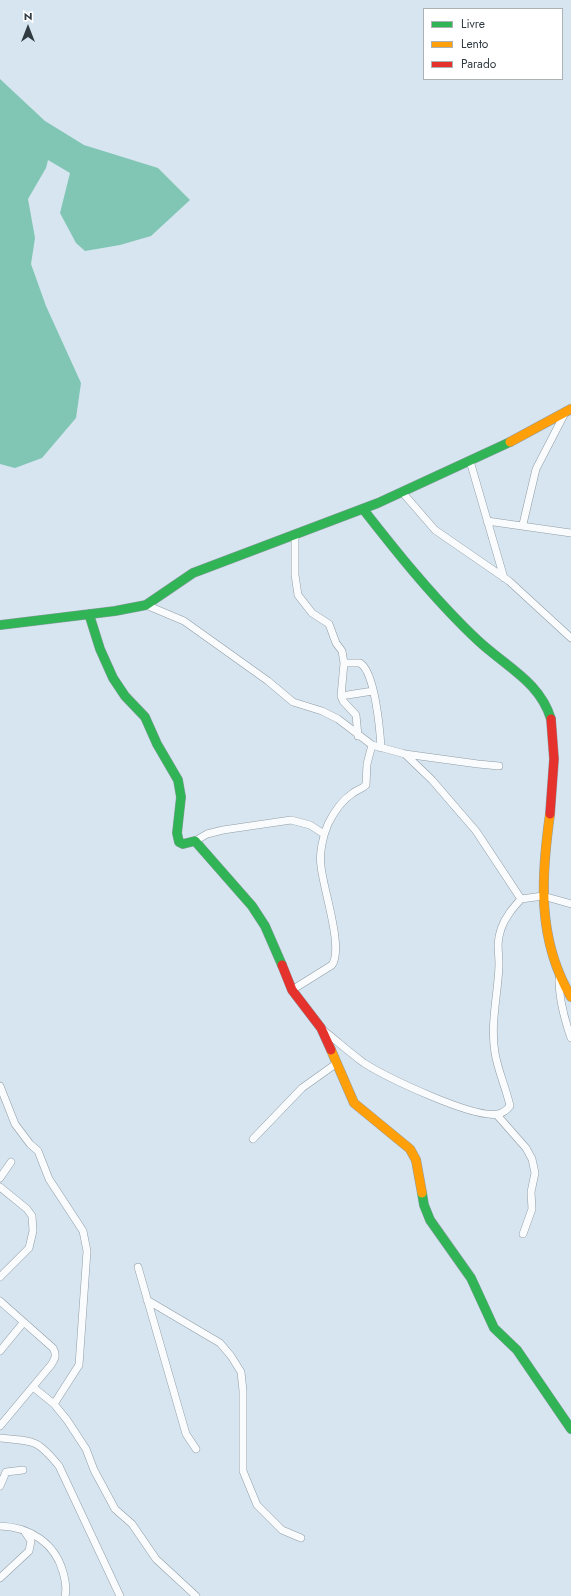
<!DOCTYPE html>
<html>
<head>
<meta charset="utf-8">
<style>
  body { margin:0 }
  #map { position:relative; width:571px; height:1596px; overflow:hidden; background:#d6e5f0; font-family:Jost,sans-serif }
  canvas { display:block }
  .legend { position:absolute; left:423px; top:8px; width:140px; height:72px; box-sizing:border-box; background:#fff; border:1px solid #acb1b3; margin:0; padding:5px 7px; list-style:none; font-size:12px; color:#303b42 }
  .legend li { display:flex; align-items:center; gap:8px; height:20px }
  .legend b { width:20px; border:1px solid #acb1b3 }
  .north { position:absolute; left:8px; top:8px; width:40px; height:40px; -webkit-text-stroke:3px #fff; paint-order:stroke; rotate:0deg; font-size:11px; font-weight:700; line-height:16px; text-align:center; color:#303b42 }
  .north::after { content:''; display:block; margin:auto; width:14px; height:18px; background:#303b42; clip-path:polygon(50% 0,100% 100%,50% 72%,0 100%) }
</style>
</head>
<body>
<div id="map">
<canvas width="571" height="1596"></canvas>
<ul class="legend">
<li><b style="height:5px;background:#30b455"></b>Livre</li>
<li><b style="height:5px;background:#ff9f0a"></b>Lento</li>
<li><b style="height:5px;background:#e5322d"></b>Parado</li>
</ul>
<div class="north">N</div>
</div>
<script>
const context = document.querySelector('canvas').getContext('2d');
context.lineJoin = 'round';
function fill(path, color) { context.fillStyle = color; context.fill(path, 'evenodd'); }
function stroke(path, color, width, dash) { context.strokeStyle = color; context.lineWidth = width; context.lineCap = dash ? 'butt' : 'round'; context.setLineDash(dash || []); context.stroke(path); }
fill(new Path2D(`
  M0 79 45 121 84 145 158 168 190 200 151 236 120 245 85 251 76 243 60 213 70 173 48 160 46 168 28 199 35 238 31 264 46 306 81 383 76 418 42 458 15 468 0 464Z`), '#81c6b4');
const street = new Path2D(`
  M470 461 504 578
  M402 492 435 530 509 581 571 638
  M487 521 571 533
  M523 524 536 469 565 413
  M295 536V575L298 595 312 613 329 624 336 643 342 651 344 663 341 696 343 701 356 715 358 736
  M146 605 184 621 268 681 293 702 322 711 338 719 372 745 405 754 478 764 499 766
  M344 663H360C375 672 380 730 381 748
  M341 696 373 691
  M405 754 432 780 476 831 521 899
  M195 841 207 834 223 830 291 820 310 825 324 834
  M559 979C559 1000 564 1018 571 1038
  M292 990 332 965C344 948 323 889 321 866 319 853 323 836 328 824 333 814 342 800 353 793 357 790 362 789 366 785L367 764 372 745
  M323 1030C337 1041 350 1053 364 1063 386 1077 473 1119 498 1114 503 1113 506 1111 510 1106 506 1088 498 1071 495 1053 490 1023 498 995 499 965 499 950 496 945 501 929 505 917 513 908 521 899L543 896 571 904
  M0 1086 15 1124 30 1144 38 1151 49 1179 83 1231 87 1251 79 1365 54 1404
  M497 1115 526 1148 532 1159 535 1173 531 1192 532 1209 523 1234
  M253 1139 302 1088 337 1063
  M0 1178 11 1162
  M0 1187 27 1209 32 1216 33 1231 29 1248 0 1277
  M138 1267 186 1434 196 1449
  M147 1300 220 1343 231 1356 241 1372 243 1391V1471L257 1505 282 1530 301 1538
  M0 1301 53 1348C57 1355 55 1359 51 1365L0 1426
  M0 1351 23 1323
  M33 1387 54 1404 67 1420 86 1449 94 1470 115 1509 132 1524 156 1559 196 1596
  M0 1438C34 1441 37 1439 59 1466L120 1596
  M0 1486 6 1472 23 1470
  M0 1526C30 1527 55 1543 63 1572 65 1579 67 1588 65 1596
  M0 1578 29 1551 31 1541 25 1532`);
const fast = new Path2D(`
  M363 509C395 550 427 590 464 627 472 635 480 643 489 650 514 671 541 686 551 719
  M89 614 100 649 113 678 125 696 145 717 157 744 178 780 181 797 177 833 179 842 183 844 195 841 252 906 265 926 282 965
  M0 625 115 611 146 605 193 573 378 503 510 442
  M422 1193 424 1205 430 1220 471 1278 494 1328 517 1350 571 1429`);
const slow = new Path2D(`
  M510 442 571 409
  M550 814C541 878 537 939 571 997
  M331 1050 354 1103 410 1149 416 1160 422 1193`);
const jam = new Path2D(`
  M550 814 554 759 551 719
  M282 965 292 990 321 1028 331 1050`);
stroke(street, '#909ca4', 8);
stroke(fast, '#909ca4', 10);
stroke(slow, '#909ca4', 10);
stroke(jam, '#909ca4', 10);
stroke(street, '#f9fbfd', 7);
stroke(fast, '#30b455', 9);
stroke(slow, '#ff9f0a', 9);
stroke(jam, '#e5322d', 9);
</script>
</body>
</html>
